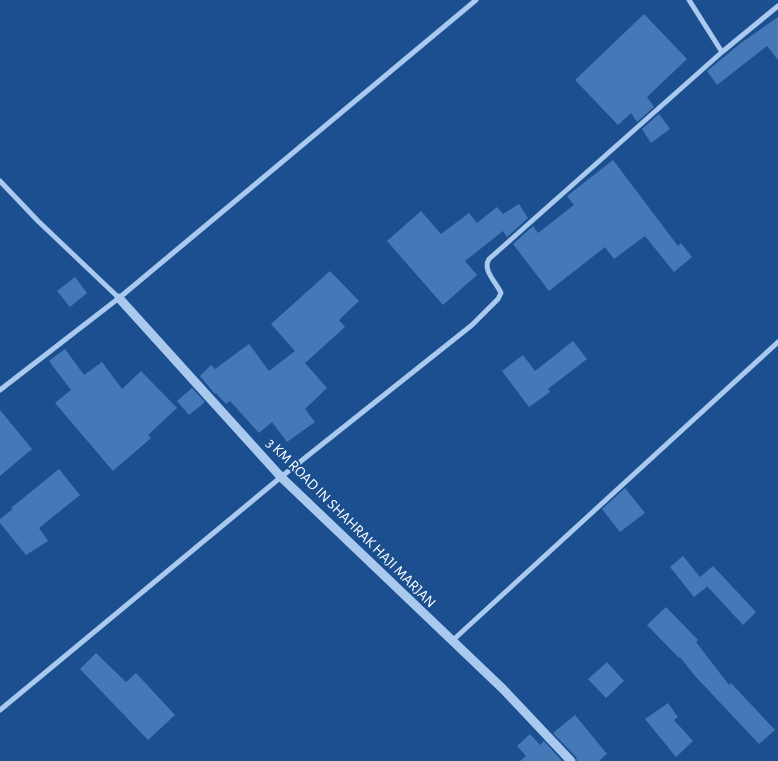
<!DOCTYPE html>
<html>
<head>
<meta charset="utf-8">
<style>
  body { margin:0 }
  canvas { display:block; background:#1b4f8f }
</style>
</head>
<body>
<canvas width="778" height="761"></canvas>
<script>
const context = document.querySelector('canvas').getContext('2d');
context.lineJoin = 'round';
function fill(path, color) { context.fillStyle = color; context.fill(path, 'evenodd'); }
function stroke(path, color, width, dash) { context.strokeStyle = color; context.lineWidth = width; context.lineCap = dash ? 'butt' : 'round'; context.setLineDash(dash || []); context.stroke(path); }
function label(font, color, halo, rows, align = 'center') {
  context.font = font + ' "Alegreya Sans",sans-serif'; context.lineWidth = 4; context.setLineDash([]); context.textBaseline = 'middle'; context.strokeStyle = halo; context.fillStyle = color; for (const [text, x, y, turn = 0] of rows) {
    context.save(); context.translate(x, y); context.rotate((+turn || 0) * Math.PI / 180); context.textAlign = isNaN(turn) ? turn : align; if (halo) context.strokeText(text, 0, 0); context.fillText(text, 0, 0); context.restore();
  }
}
fill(new Path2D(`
  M644 14 687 59 647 97 654 107 637 122 631 113 618 125 575 80Z
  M778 17V60L767 46 717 85 707 71 741 43Z
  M659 114 670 129 651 143 642 129Z
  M613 160 678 246 681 243 692 257 674 272 645 236 614 259 605 247 549 291 513 244 533 226 538 233 574 205 567 196Z
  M519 204 528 218 507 237 503 231 465 261 477 275 443 305 387 241 421 211 441 234 469 213 477 223 497 207 503 214Z
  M330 271 359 301 339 320 345 327 305 363 327 388 305 409 315 422 287 442 272 422 259 433 230 401 226 404 216 393 215 394 200 376 211 365 215 369 249 344 269 371 295 351 271 324Z
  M75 277 87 293 70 307 57 291Z
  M573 341 587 359 548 389 550 392 529 407 502 371 523 355 535 371Z
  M65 349 84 375 102 362 122 389 141 371 177 408 148 435 151 438 113 471 55 403 71 390 49 361Z
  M192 388 205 402 189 415 177 401Z
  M0 410 32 449 0 476Z
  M59 469 80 495 39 528 48 541 26 555 0 523V519L13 509 11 508Z
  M625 488 645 513 620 532 602 509Z
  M683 556 700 577 713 566 756 612 743 625 706 585 708 586 694 597 670 567Z
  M666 607 698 640 696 642 729 685 731 683 775 730 759 744 695 676 680 657 679 658 647 625Z
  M96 653 126 682 136 673 175 715 148 740 80 669Z
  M607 662 624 681 606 698 588 679Z
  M668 703 678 717 674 720 693 741 676 757 645 719Z
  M575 715 607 754 599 761H577L576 757 553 733Z
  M530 734 540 745 544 741 562 761H520L526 756 517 746Z`), '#4478b7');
stroke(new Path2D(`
  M689 0 722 52
  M0 181 38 221 119 298
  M0 390 119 298 476 0
  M452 641 778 342
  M0 710 281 477 472 325 498 299 501 293C496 282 482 270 489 259L722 52 778 6`), '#a9c9ee', 5);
stroke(new Path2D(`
  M119 298 281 477 503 689 571 761`), '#a9c9ee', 9);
label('15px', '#fff', '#1b4f8f', [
  ["3 KM ROAD IN SHAHRAK HAJI MARJAN",351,523,45]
]);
</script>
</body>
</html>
